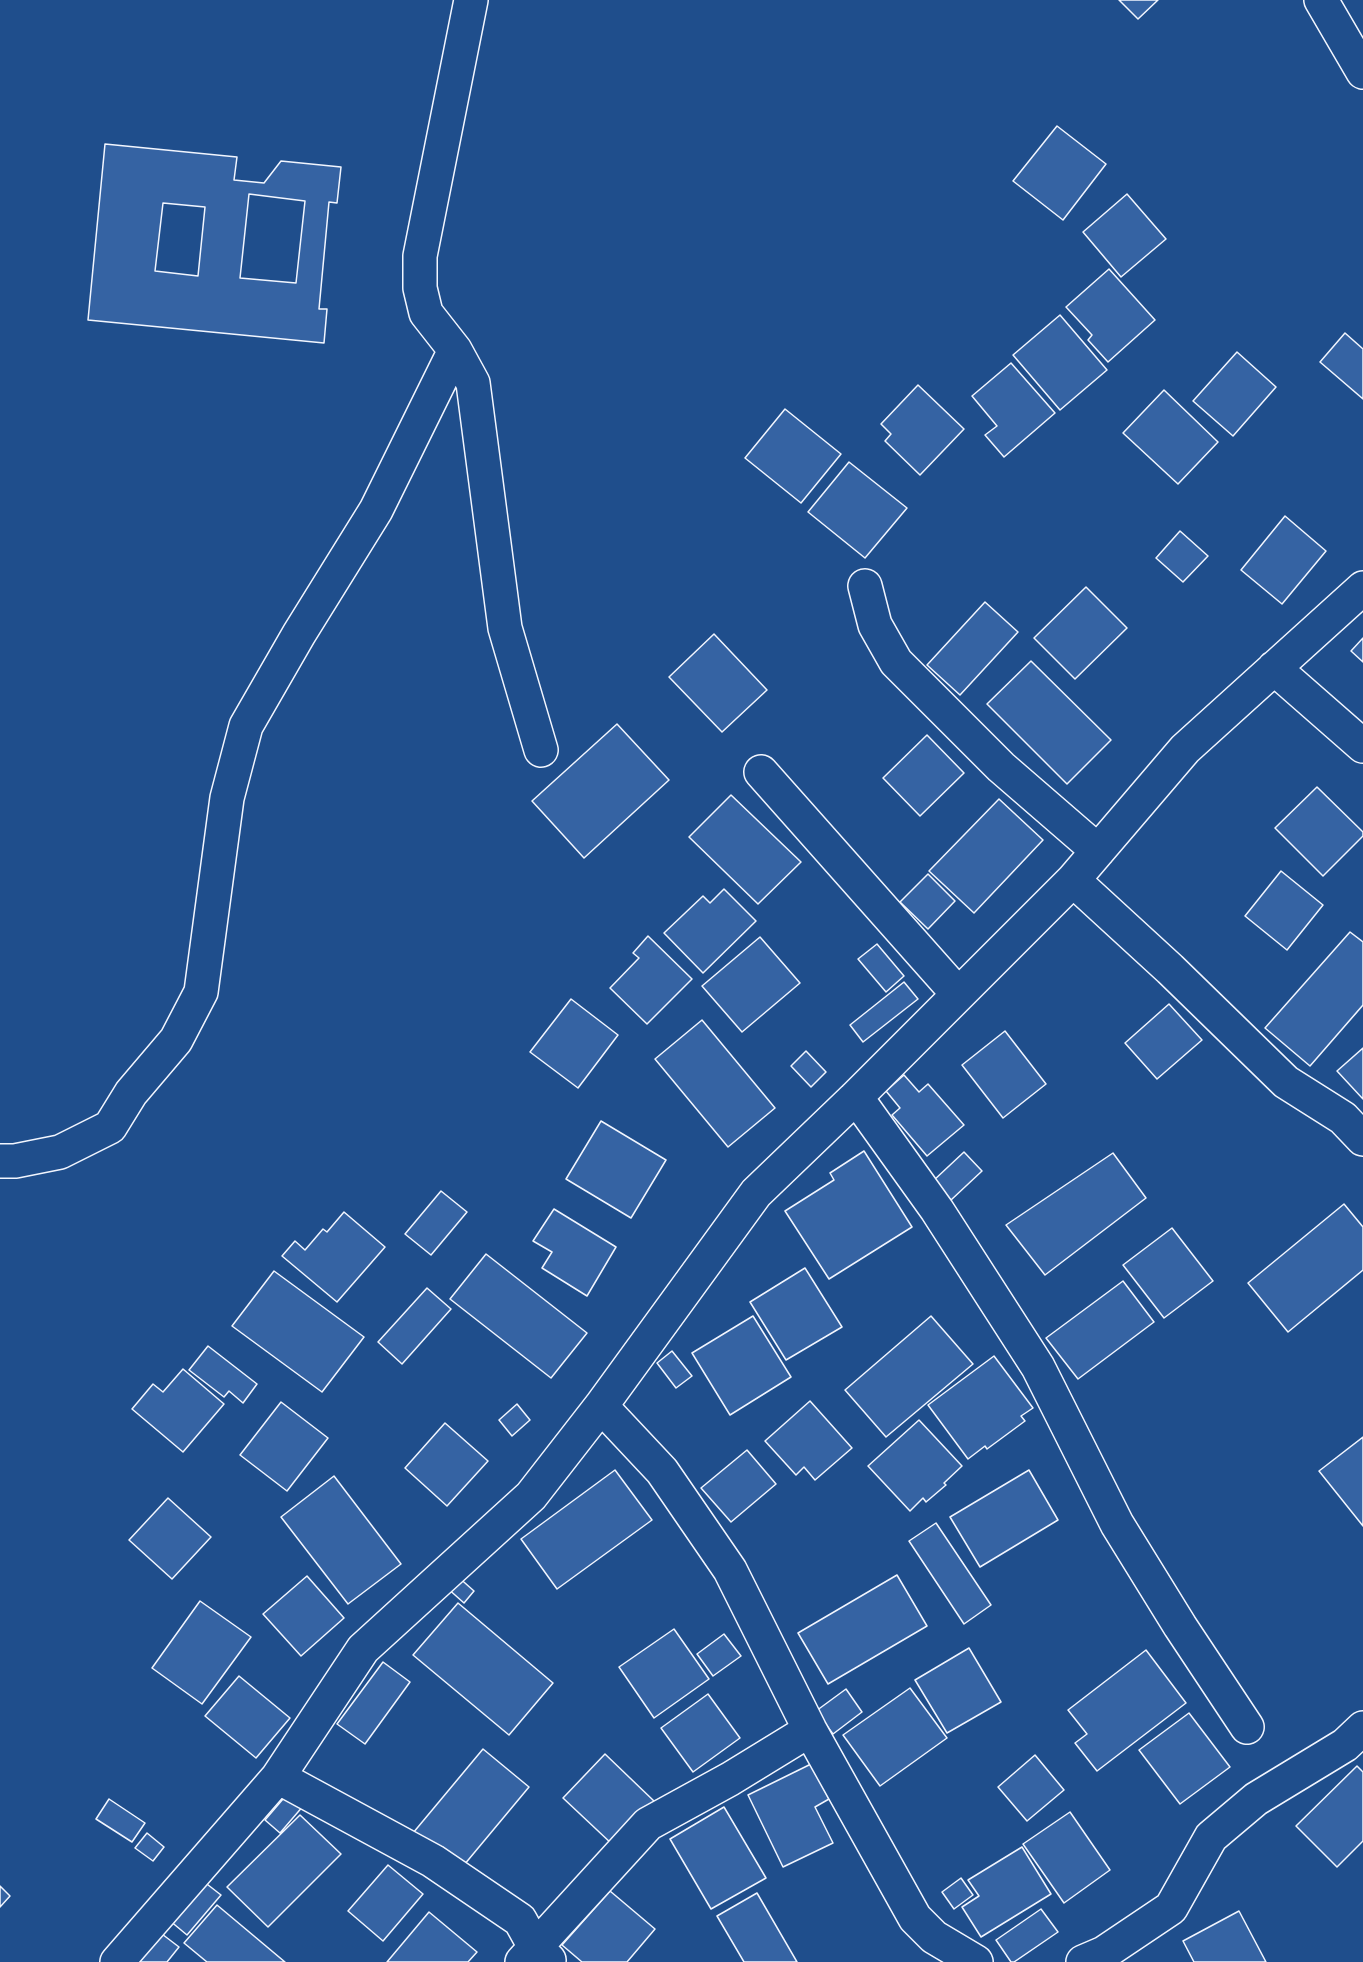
<!DOCTYPE html>
<html>
<head>
<meta charset="utf-8">
<style>
  body { margin:0 }
  canvas { display:block; background:#1f4e8c }
</style>
</head>
<body>
<canvas width="1363" height="1962"></canvas>
<script>
const context = document.querySelector('canvas').getContext('2d');
context.lineJoin = 'round';
function fill(path, color) { context.fillStyle = color; context.fill(path, 'evenodd'); }
function stroke(path, color, width, dash) { context.strokeStyle = color; context.lineWidth = width; context.lineCap = dash ? 'butt' : 'round'; context.setLineDash(dash || []); context.stroke(path); }
const building = new Path2D(`
  M1119 0H1158L1138 19Z
  M1057 126 1106 164 1063 220 1013 181Z
  M105 144 237 157 234 180 264 183 281 161 341 167 337 203 329 202 319 309H327L324 343 88 320ZM249 194 305 201 296 283 240 278ZM163 203 205 207 198 276 155 271Z
  M1127 194 1166 239 1121 277 1083 232Z
  M1109 269 1155 320 1108 362 1088 340 1092 335 1066 307Z
  M1060 315 1107 370 1060 410 1013 355Z
  M1345 333 1363 349V399L1320 362Z
  M1237 352 1276 387 1233 436 1193 401Z
  M1011 363 1055 413 1004 457 985 435 997 426 972 396Z
  M918 385 964 429 920 475 885 441 891 434 881 424Z
  M1164 390 1218 442 1178 484 1123 433Z
  M785 409 841 454 801 503 745 458Z
  M849 462 907 508 865 558 808 512Z
  M1285 516 1326 551 1282 604 1241 570Z
  M1180 531 1208 556 1183 582 1156 558Z
  M1086 587 1127 628 1075 679 1034 638Z
  M985 602 1018 632 960 695 927 665Z
  M714 634 767 690 722 732 669 677Z
  M1363 638V662L1351 651Z
  M1031 661 1111 740 1067 784 987 704Z
  M617 724 669 780 584 858 532 801Z
  M927 735 964 773 920 816 883 778Z
  M1317 787 1363 832V836L1323 876 1275 828Z
  M731 795 801 862 758 904 689 837Z
  M999 799 1043 840 974 913 929 871Z
  M1281 871 1323 905 1287 950 1245 916Z
  M928 874 955 901 928 929 900 902Z
  M724 889 756 921 703 973 664 933 703 896 710 903Z
  M1350 932 1363 942V1005L1310 1066 1265 1028Z
  M648 936 692 979 647 1024 610 988 639 958 633 953Z
  M760 937 800 983 742 1032 702 986Z
  M877 944 904 976 886 992 858 959Z
  M904 982 918 999 863 1042 850 1025Z
  M571 999 618 1035 578 1088 530 1052Z
  M1169 1004 1202 1040 1157 1079 1125 1043Z
  M702 1020 775 1108 728 1147 655 1059Z
  M1005 1031 1046 1084 1003 1118 962 1065Z
  M1363 1048V1099L1337 1071Z
  M806 1051 826 1072 811 1087 791 1066Z
  M904 1075 919 1092 928 1084 964 1125 927 1156 892 1115 900 1108 886 1091Z
  M601 1121 666 1160 631 1218 566 1179Z
  M864 1151 912 1227 829 1279 785 1211 834 1180 830 1173Z
  M964 1152 982 1171 951 1200 933 1181Z
  M1113 1153 1146 1198 1045 1275 1006 1225Z
  M441 1191 467 1212 431 1255 405 1234Z
  M1344 1204 1363 1227V1270L1288 1332 1248 1283Z
  M554 1209 616 1247 587 1296 542 1268 552 1252 533 1241Z
  M344 1212 385 1247 337 1302 282 1256 295 1241 305 1250 323 1229 327 1232Z
  M1172 1228 1213 1281 1164 1318 1123 1265Z
  M486 1254 587 1333 551 1378 450 1299Z
  M805 1268 842 1327 786 1360 750 1302Z
  M274 1271 364 1337 322 1392 232 1326Z
  M1123 1281 1154 1322 1078 1379 1046 1338Z
  M427 1288 451 1309 402 1364 378 1342Z
  M753 1316 791 1377 730 1415 692 1353Z
  M931 1316 973 1364 886 1437 845 1390Z
  M208 1346 257 1384 243 1403 229 1391 224 1397 189 1370Z
  M672 1351 692 1376 676 1388 657 1363Z
  M994 1356 1033 1408 1021 1416 1025 1421 987 1449 985 1446 968 1459 928 1405Z
  M183 1369 224 1404 183 1452 132 1409 153 1384 163 1392Z
  M810 1401 852 1448 815 1480 804 1467 796 1475 765 1441Z
  M281 1402 328 1438 287 1491 240 1455Z
  M517 1404 530 1420 512 1436 499 1420Z
  M919 1420 962 1466 944 1483 946 1485 926 1502 923 1498 910 1511 868 1466Z
  M445 1423 488 1461 447 1506 405 1468Z
  M1363 1437V1526L1319 1471Z
  M747 1450 776 1484 731 1522 701 1488Z
  M615 1470 652 1520 557 1589 521 1539Z
  M1029 1470 1058 1520 980 1567 950 1517Z
  M334 1476 401 1564 348 1604 281 1517Z
  M168 1498 211 1537 172 1579 129 1540Z
  M936 1523 991 1605 964 1624 909 1541Z
  M456 1575 474 1591 464 1603 446 1587Z
  M897 1575 927 1626 828 1684 798 1633Z
  M307 1576 344 1618 301 1656 263 1614Z
  M200 1601 251 1637 202 1704 152 1668Z
  M458 1603 553 1683 509 1735 413 1655Z
  M674 1629 709 1679 654 1718 619 1667Z
  M724 1634 741 1656 713 1676 697 1654Z
  M969 1648 1001 1702 947 1733 915 1680Z
  M1146 1650 1186 1703 1097 1771 1075 1743 1087 1734 1068 1710Z
  M383 1662 410 1682 365 1744 337 1724Z
  M239 1676 290 1718 256 1758 205 1716Z
  M910 1688 947 1738 880 1786 843 1735Z
  M846 1689 862 1712 833 1734 816 1711Z
  M708 1694 740 1738 693 1772 661 1728Z
  M1189 1713 1230 1767 1180 1804 1139 1750Z
  M483 1749 529 1787 459 1871 413 1833Z
  M605 1754 655 1802 613 1845 563 1798Z
  M1035 1755 1064 1790 1027 1821 998 1787Z
  M811 1764 829 1799 815 1807 833 1843 783 1867 748 1795Z
  M1357 1766 1363 1772V1841L1337 1867 1296 1826Z
  M289 1792 304 1805 280 1833 265 1820Z
  M109 1799 145 1823 132 1842 96 1819Z
  M724 1807 766 1878 711 1909 670 1839Z
  M1070 1812 1110 1870 1064 1903 1023 1844Z
  M300 1815 341 1854 268 1927 227 1887Z
  M147 1833 164 1847 153 1861 135 1848Z
  M1022 1847 1051 1894 981 1937 962 1907 979 1896 968 1880Z
  M388 1865 423 1894 383 1941 348 1911Z
  M961 1878 973 1895 954 1909 942 1892Z
  M203 1881 221 1895 187 1935 169 1920Z
  M0 1886 10 1896 0 1907Z
  M610 1891 655 1929 627 1962H582L562 1945Z
  M757 1893 797 1962H744L717 1916Z
  M217 1905 285 1962H207L184 1943Z
  M1041 1909 1058 1932 1014 1962H1011L996 1940Z
  M1239 1911 1266 1962H1194L1183 1941Z
  M429 1912 477 1952 468 1962H387Z
  M158 1931 179 1947 167 1962H134Z`);
fill(building, '#3563a3');
stroke(building, '#f2f6ff', 1.5);
const minor = new Path2D(`
  M471 0 420 256V288L426 313 455 350 473 383 505 628 541 750
  M1321 0 1363 72
  M865 586 875 625 896 662 1001 767 1098 851
  M1274 668 1363 746
  M761 772 958 994
  M1073 880 1170 969 1286 1082 1343 1118 1363 1139
  M856 1097 937 1210 1038 1367 1117 1524 1180 1626 1247 1727
  M0 1161H15L60 1152 110 1127 131 1093 176 1040 201 992 227 798 246 726 299 634 376 510 455 350
  M601 1406 662 1471 730 1570 810 1730 915 1918 934 1937 976 1962
  M278 1777 433 1861 520 1920 535 1947 549 1960
  M117 1962 278 1777 363 1649 531 1496 601 1406 756 1193 856 1097 1073 880 1185 749 1363 588
  M522 1962 648 1824 730 1779 810 1730
  M1083 1962 1104 1953 1171 1908 1211 1837 1256 1799 1345 1745 1363 1728`);
stroke(minor, '#f2f6ff', 36);
stroke(minor, '#1f4e8c', 33);
</script>
</body>
</html>
